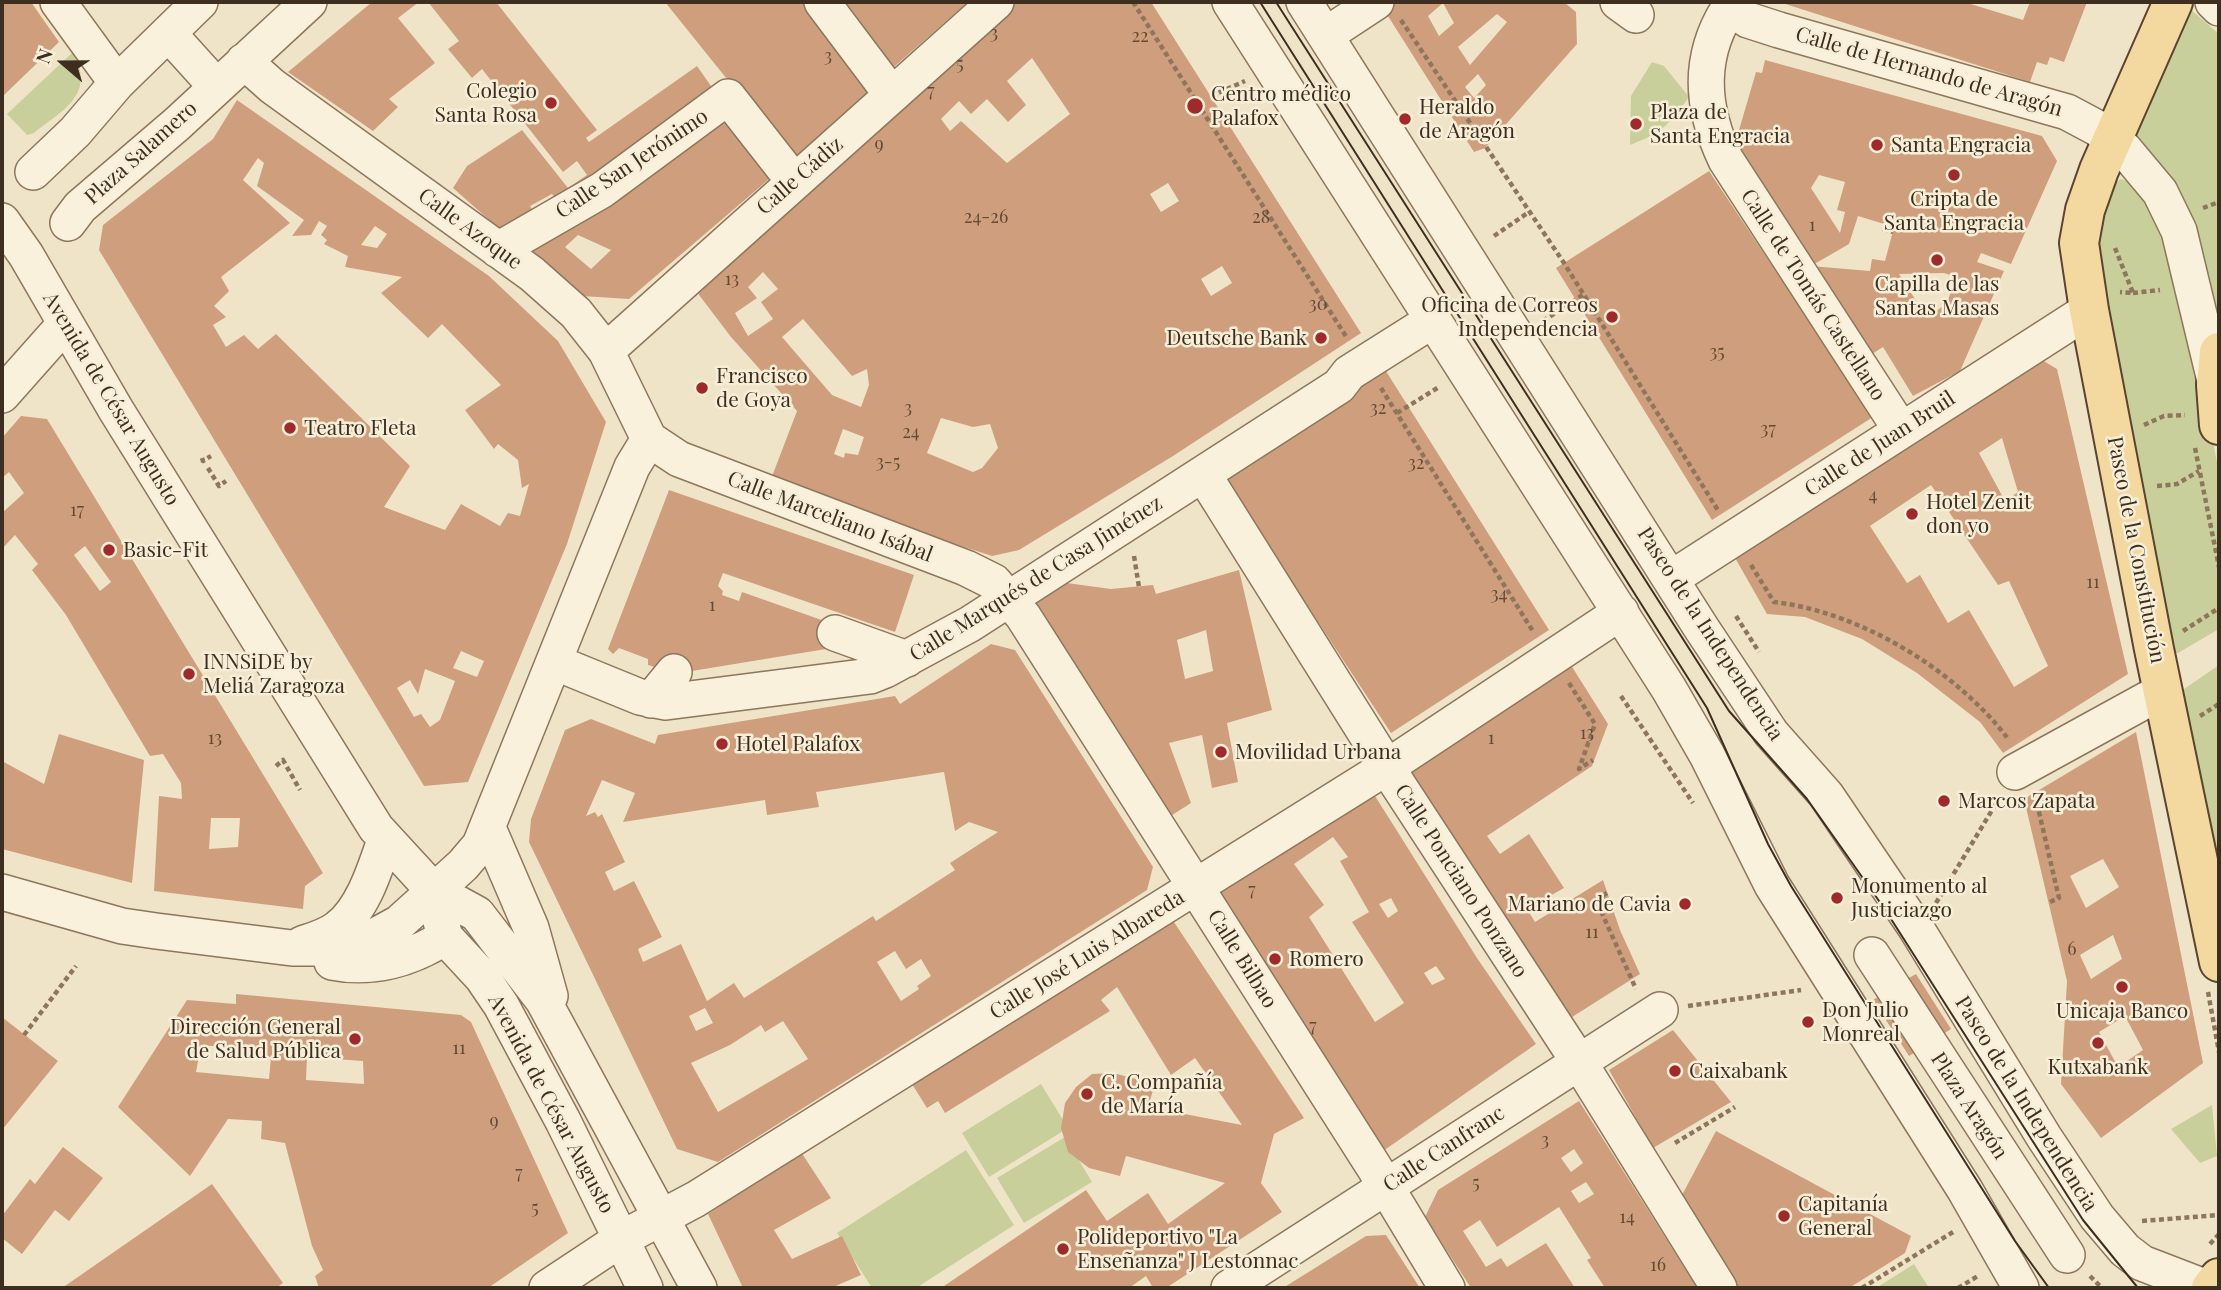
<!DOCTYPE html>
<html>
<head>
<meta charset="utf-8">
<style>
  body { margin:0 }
  #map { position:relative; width:2221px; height:1290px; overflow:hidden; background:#f0e4c8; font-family:"Playfair Display",serif }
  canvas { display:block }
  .frame { position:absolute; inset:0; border:4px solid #3d2e20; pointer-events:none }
  .north { position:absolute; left:28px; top:28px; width:70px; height:70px; -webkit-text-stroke:5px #f7eed8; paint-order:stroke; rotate:290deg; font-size:19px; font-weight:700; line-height:28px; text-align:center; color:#3d2e20 }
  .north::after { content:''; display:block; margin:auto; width:24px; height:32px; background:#3d2e20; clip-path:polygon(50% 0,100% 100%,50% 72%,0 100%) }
</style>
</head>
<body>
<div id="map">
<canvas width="2221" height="1290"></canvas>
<div class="frame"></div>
<div class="north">N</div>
</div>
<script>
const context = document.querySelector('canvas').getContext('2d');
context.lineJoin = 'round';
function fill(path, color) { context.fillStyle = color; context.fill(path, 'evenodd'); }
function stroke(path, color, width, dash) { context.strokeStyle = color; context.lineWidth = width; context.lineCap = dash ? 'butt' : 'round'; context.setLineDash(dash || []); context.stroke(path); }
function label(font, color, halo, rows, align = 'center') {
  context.font = font + ' "Playfair Display",serif'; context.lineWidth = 5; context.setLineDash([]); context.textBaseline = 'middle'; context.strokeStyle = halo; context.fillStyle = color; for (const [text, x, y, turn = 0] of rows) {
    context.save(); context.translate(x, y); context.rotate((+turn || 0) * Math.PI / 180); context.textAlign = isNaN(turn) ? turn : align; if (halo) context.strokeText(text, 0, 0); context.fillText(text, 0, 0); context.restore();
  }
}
fill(new Path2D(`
  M2190 9 2219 34V302L2215 316 2185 225 2194 220 2174 182 2152 154 2148 162 2132 137Z
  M73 52C96 95 64 109 34 133L27 135 7 114Z
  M1652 62 1664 66 1689 97C1670 124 1662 133 1630 145L1631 96Z
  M2121 179 2137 185 2162 227 2187 309 2219 473V629L2178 653H2173L2098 296V211L2107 187Z
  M2219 665V913L2179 696 2184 689Z
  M1041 1084 1068 1128 989 1177 962 1133Z
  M2212 1105 2217 1156 2200 1163 2171 1129Z
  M1065 1137 1092 1182 1024 1223 997 1178Z
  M966 1150 1014 1225 916 1288H872L837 1233Z
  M1914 1264 1929 1288H1876Z`), '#c9cf9b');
fill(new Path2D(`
  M2 2H31L59 42 2 97Z
  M372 2H419L398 18 435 63 389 99 398 107 373 131 288 72Z
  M428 2H496L597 130 586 138 589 142 697 66 718 96 561 207 552 194 530 206 538 219 505 234 453 188 467 166 522 130 568 188 587 175 577 161 563 172 482 69 472 78 448 49 459 41Z
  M665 2H803L872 89 792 160Z
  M835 2H968L887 73Z
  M1006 2H1151L1361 333 1173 456 1019 550 992 556 830 503 771 479 797 411 731 337 693 287ZM1032 58 1070 114 1007 163 961 121 950 131 941 119 959 101 971 114 987 99 1008 122 1026 105 1007 81ZM1168 183 1179 201 1161 212 1150 194ZM1222 266 1232 283 1211 296 1201 279ZM763 272 778 289 761 302 773 319 748 336 735 313 757 298 748 287ZM803 319 852 376 867 369 869 385 861 407 832 395 782 337ZM941 418 973 427 990 424 998 448 982 468 973 472 927 453ZM843 429 864 437 858 455 845 453 844 458 834 454Z
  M1386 2H1564L1576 12 1577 44 1485 148 1474 152 1381 5ZM1443 3 1454 23 1439 36 1428 16ZM1497 14 1507 22 1470 65 1458 47ZM1478 74 1486 85 1474 98 1465 87Z
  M1779 2H1964L2023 20 2030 2H2087L2064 62 2050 57 2047 65 2037 62 2030 82Z
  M1765 60 2042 136 2057 161 2011 264 1981 253 1977 262 2004 271 1960 371 1913 396 1883 347 1869 356 1811 266 1870 271 1872 259 1885 261 1894 227 1858 216 1849 244 1811 266 1739 150 1743 139 1737 137 1756 72 1762 73ZM1819 175 1845 182 1837 210 1845 212 1840 233 1811 188ZM1944 273 1956 277 1947 303 1927 318 1899 274Z
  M237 100 489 276 558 341 606 422 567 544 468 782 424 786 99 250 103 225 213 139ZM258 158 264 163 257 186 304 220 292 236 311 235 319 221 327 226 321 235 327 240 324 244 348 256 345 267 402 277 381 293 428 338 442 324 501 385 465 410 494 449 498 444 518 460 522 488 529 484 520 516 508 513 500 526 461 504 445 530 384 507 410 466 276 334 258 349 244 335 226 347 213 325 226 317 214 306 229 291 221 277 290 223 243 180ZM375 226 387 234 377 248 361 245ZM461 651 484 661 477 677 453 668ZM425 669 455 681 440 720 430 727 421 714 414 717 397 688 410 680 418 694Z
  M721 107 775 174 629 299 582 296 513 246ZM578 235 611 250 591 269 565 247Z
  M1709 171 1873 417 1712 520 1556 268Z
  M2042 360 2057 369 2128 674 2003 753 1980 722 1917 673 1862 639 1805 617 1767 614 1734 556ZM2002 438 2018 492 2005 501 1979 453ZM1931 485 1998 585 2009 581 2048 666 2014 687 1969 610 1948 623 1920 575 1907 583 1870 526Z
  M1384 368 1549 630 1391 733 1221 474Z
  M21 416 47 419 323 873 305 886 303 909 154 891 159 796 182 799 181 783 163 754 150 756 66 615 32 570 38 564 15 535 2 549V513L24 493 9 472 2 478V438ZM85 546 111 582 100 591 74 555ZM211 818H240L238 847 209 849Z
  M669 490 914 575 895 632 723 573 718 586 723 591 722 595 739 601 742 592 833 624 838 647 692 671 690 678 648 665V659L619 648 613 654 608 649Z
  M1239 570 1272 710 1227 723 1238 782 1212 788 1202 735 1169 743 1191 803 1166 819 1024 596 1052 581 1111 589 1153 585 1156 594ZM1206 630 1213 671 1185 679 1177 640Z
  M991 644 1015 650 1153 867 1147 890 718 1162 677 1149 529 842 531 819 565 730 591 719 655 744 658 735 895 696 900 704ZM944 772 955 831 969 822 998 832 950 863 955 870 876 921 873 916 744 998 734 983 707 1001 681 944 643 962 638 949 662 937 634 881 614 891 605 872 625 862 602 814 598 817 595 812 586 816 602 780 635 793 623 822 765 800 767 815 819 807 816 792ZM895 951 906 969 921 959 931 976 917 986 919 989 901 1001 877 962ZM705 1008 713 1023 696 1031 689 1016ZM783 1021 808 1059 718 1112 691 1063 730 1045 761 1025 765 1032Z
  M1569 662 1608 724 1592 766 1487 836 1500 854 1529 834 1564 888 1527 909 1535 922 1603 880 1620 930 1640 974 1569 1019 1403 766Z
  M2136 732 2203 1063 2101 1138 2061 1084 2067 981 2024 799ZM2103 859 2119 887 2086 908 2070 876ZM2113 935 2122 959 2091 979 2080 955ZM2125 1016 2143 1050 2118 1067 2099 1032Z
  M59 734 144 760 132 883 2 849V761L44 784Z
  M1370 788 1477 958 1536 1044 1376 1156 1211 888ZM1333 837 1348 857 1340 861 1369 912 1352 922 1404 1003 1375 1022 1309 917 1324 905 1294 864ZM1391 898 1398 911 1388 918 1379 904ZM1436 966 1445 979 1432 985 1424 973Z
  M1170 916 1304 1118 1274 1134 1261 1183 1282 1212 1166 1288H1153L1146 1276 1129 1288H941L1086 1190 1107 1221 1148 1193 1168 1224 1225 1183 1126 1156 1120 1176 1089 1168 1068 1152 1061 1128 1065 1103 1076 1087 1092 1074 1113 1073 1155 1084 1148 1107 1242 1125 1195 1058 1171 1075 1117 987 1101 1000 1110 1011 945 1113 938 1101 927 1108 912 1084 926 1076 921 1069Z
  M1916 974 1951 1029 1940 1036 1905 980Z
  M1884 993 1919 1050 1909 1056 1873 1000Z
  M236 994 461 1015 471 1022 568 1233 488 1288H319L315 1276 323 1270 312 1246 285 1143 261 1139 262 1121 228 1119 190 1176 118 1107 187 1000 236 1004ZM201 1045 233 1048V1055L271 1057 269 1079 196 1072ZM307 1057 363 1061 364 1084 306 1080Z
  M2 1017 58 1061 2 1130Z
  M1673 1030 1731 1102 1653 1148 1609 1070Z
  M1579 1101 1653 1218 1697 1288H1605L1587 1260 1591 1258 1559 1207 1497 1247 1480 1220 1463 1231 1486 1267 1501 1258 1507 1267 1546 1243 1575 1288H1471L1425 1217 1438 1190ZM1574 1149 1583 1163 1571 1172 1561 1158ZM1586 1182 1594 1194 1579 1203 1571 1191Z
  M1716 1131 1911 1236 1905 1253 1849 1288H1739L1682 1195Z
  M63 1147 103 1178 69 1221 55 1210 22 1254 2 1238V1216L30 1179 35 1184Z
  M801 1152 831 1198 774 1230 792 1259 842 1236 861 1275 831 1288H743L708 1214Z
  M212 1184 283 1283 276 1288H62Z
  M1386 1235 1420 1288H1283L1366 1236Z`), '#cf9f7d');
const minor = new Path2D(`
  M58 2 117 83
  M822 2 892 95
  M1230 2 1669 689 1707 755 1772 885 1965 1190 2021 1288
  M1304 2 1702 629 1771 733 1826 795 1916 928 2044 1137 2097 1217 2125 1250 2142 1263 2207 1288
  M1618 2 1636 15
  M1733 2C1697 53 1700 106 1726 160L1901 430
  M2213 2 2219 8
  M1729 7 1748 20 1779 30 2067 112 2097 128 2124 149 2160 192 2179 231 2216 385
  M1332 31 1376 2
  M168 33 215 85
  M244 61 272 86 532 274 576 313 606 351 649 439 679 459 966 568 994 582 1023 616 1374 1167 1447 1288
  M33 172 75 132 117 83 200 2
  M2 221 26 255 116 410 376 828 433 890 477 914 543 1000 699 1288
  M68 223 80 207 177 124 309 2
  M498 250 602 190 728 97 793 180
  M606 351 996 2
  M2 395 65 324
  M1203 474 1395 780 1579 1062 1719 1288
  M1672 578 2089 310
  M835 633 907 659
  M554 662 640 697 666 702 870 676 885 670 970 624 1339 386 1349 373 1433 320
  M651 700 674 672
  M2015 772 2148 699
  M488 828 531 928 550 996
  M433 890 445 937 482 977 501 1005 563 1121 645 1288
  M2 892 122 926 156 931 292 948H343L366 941 399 923 463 865 480 845 632 467 649 439
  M302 944C314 940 328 936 338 928 363 909 375 869 385 840
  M1872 955 2067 1255
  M332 962C372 970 411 959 445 937
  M547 1288 621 1239 696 1199 1387 767 1621 612
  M1229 1288 1660 1010`);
const major = new Path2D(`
  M2173 2 2099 170 2085 210 2079 243 2089 310 2154 649 2219 962
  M2219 352 2216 385 2219 425
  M2211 1288 2219 1278`);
stroke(minor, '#8d765c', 38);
stroke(major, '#5b4430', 42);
stroke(new Path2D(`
  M1133 2 1347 338
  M1401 20 1564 263 1719 512
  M1211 96 1245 81
  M2203 208 2219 202
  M1883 229 1893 232
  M1494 236 1529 212
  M2115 248 2133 293 2120 292
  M2133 293 2160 290
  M1543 321 1584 294
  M1381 388 1534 633
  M1397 413 1439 387
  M2144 425 2164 416 2185 415
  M2195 448 2219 567
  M202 458 203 461 211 456
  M208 468 219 486 226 481
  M2157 486 2177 484 2199 471
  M1134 556 1139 587
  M1751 565 1774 602C1861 612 1957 671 2009 740
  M1736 616 1759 652
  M2183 631 2219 608
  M1569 683 1595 724 1579 769 1593 760
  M1621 696 1693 803
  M2200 716 2219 704
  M276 766 283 760 300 790
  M2035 795 2059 898 2050 902
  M1607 893 1596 900 1636 989
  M1936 903 2000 797
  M2208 992 2219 1052
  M1688 1006 1801 990
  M24 1035 76 966
  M1675 1143 1735 1107
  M2142 1221 2219 1215
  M2210 1244 2219 1234
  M2090 1276 2102 1288
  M1862 1288 1953 1232
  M1958 1288 1978 1276`), '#8d765c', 4.5, [5, 3.5]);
stroke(minor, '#faf1dc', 35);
stroke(major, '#f3d9a0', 38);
stroke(new Path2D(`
  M1260 2 1707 708 1768 844 1791 886 2015 1241 2049 1288
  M1276 2 1729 711 1807 799 1831 833 1884 908 2083 1220 2138 1288`), '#3d2e20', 2);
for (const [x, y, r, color] of [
  [551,103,7,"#9e2a2b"],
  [1195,106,9,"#9e2a2b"],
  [1405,119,7,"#9e2a2b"],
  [1636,124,7,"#9e2a2b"],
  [1877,145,7,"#9e2a2b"],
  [1954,175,7,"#9e2a2b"],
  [1937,260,7,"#9e2a2b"],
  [1612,317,7,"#9e2a2b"],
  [1321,338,7,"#9e2a2b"],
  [702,388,7,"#9e2a2b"],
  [290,428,7,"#9e2a2b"],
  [1912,514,7,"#9e2a2b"],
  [109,550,7,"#9e2a2b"],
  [189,674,7,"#9e2a2b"],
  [722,744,7,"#9e2a2b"],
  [1221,752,7,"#9e2a2b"],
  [1944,801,7,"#9e2a2b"],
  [1837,898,7,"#9e2a2b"],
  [1685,904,7,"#9e2a2b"],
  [1275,959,7,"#9e2a2b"],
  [2122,987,7,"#9e2a2b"],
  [1808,1022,7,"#9e2a2b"],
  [355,1039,7,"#9e2a2b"],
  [2098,1043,7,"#9e2a2b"],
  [1675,1071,7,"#9e2a2b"],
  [1087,1094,7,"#9e2a2b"],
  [1784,1216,7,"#9e2a2b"],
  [1063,1249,7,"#9e2a2b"]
]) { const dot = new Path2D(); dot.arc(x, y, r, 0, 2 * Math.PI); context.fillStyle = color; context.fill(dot); stroke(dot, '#f7eed8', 2.5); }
label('18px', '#624a37', null, [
  ["3",994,33],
  ["22",1140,36],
  ["3",828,56],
  ["5",960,64],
  ["7",931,91],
  ["9",879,144],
  ["24-26",986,217],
  ["28",1261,217],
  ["1",1812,225],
  ["13",732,279],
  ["30",1318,304],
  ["35",1717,352],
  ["3",908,408],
  ["32",1378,408],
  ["37",1768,429],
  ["24",911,432],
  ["3-5",888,462],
  ["32",1416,463],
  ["4",1873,495],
  ["17",77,510],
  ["11",2093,582],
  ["34",1499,594],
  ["1",712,605],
  ["13",1587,733],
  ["13",215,738],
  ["1",1491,738],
  ["7",1252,890],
  ["11",1592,932],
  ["6",2072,949],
  ["7",1313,1026],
  ["11",459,1048],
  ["9",494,1121],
  ["3",1545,1140],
  ["7",519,1173],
  ["5",1476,1183],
  ["5",535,1208],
  ["14",1627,1217],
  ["16",1658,1265]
]);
label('21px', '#3d2e20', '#f7eed8', [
  ["Calle de Hernando de Aragón",1929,72,16],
  ["Plaza Salamero",141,153,-42],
  ["Calle San Jerónimo",632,164,-34],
  ["Calle Cádiz",800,176,-41],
  ["Calle Azoque",470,229,36],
  ["Calle de Tomás Castellano",1813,295,57],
  ["Avenida de César Augusto",111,399,59],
  ["Calle de Juan Bruil",1880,444,-33],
  ["Calle Marceliano Isábal",830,517,21],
  ["Paseo de la Constitución",2136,550,79],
  ["Calle Marqués de Casa Jiménez",1036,579,-32],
  ["Paseo de la Independencia",1710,634,57],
  ["Calle Ponciano Ponzano",1461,881,57],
  ["Calle José Luis Albareda",1087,955,-32],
  ["Calle Bilbao",1242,959,58],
  ["Avenida de César Augusto",551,1104,62],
  ["Paseo de la Independencia",2026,1104,58],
  ["Plaza Aragón",1969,1106,57],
  ["Calle Canfranc",1444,1149,-33]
]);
label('21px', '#3d2e20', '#f7eed8', [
  ["Colegio",537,91,"right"],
  ["Santa Rosa",537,115,"right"],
  ["Centro médico",1211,94],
  ["Palafox",1211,118],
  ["Heraldo",1419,107],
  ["de Aragón",1419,131],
  ["Plaza de",1650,112],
  ["Santa Engracia",1650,136],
  ["Santa Engracia",1891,145],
  ["Cripta de",1954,199,"center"],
  ["Santa Engracia",1954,223,"center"],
  ["Capilla de las",1937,284,"center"],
  ["Santas Masas",1937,308,"center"],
  ["Oficina de Correos",1598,305,"right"],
  ["Independencia",1598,329,"right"],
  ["Deutsche Bank",1307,338,"right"],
  ["Francisco",716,376],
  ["de Goya",716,400],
  ["Teatro Fleta",304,428],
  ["Hotel Zenit",1926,502],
  ["don yo",1926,526],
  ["Basic-Fit",123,550],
  ["INNSiDE by",203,662],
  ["Meliá Zaragoza",203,686],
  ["Hotel Palafox",736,744],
  ["Movilidad Urbana",1235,752],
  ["Marcos Zapata",1958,801],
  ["Monumento al",1851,886],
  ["Justiciazgo",1851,910],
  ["Mariano de Cavia",1671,904,"right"],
  ["Romero",1289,959],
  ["Don Julio",1822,1010],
  ["Monreal",1822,1034],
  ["Unicaja Banco",2122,1011,"center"],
  ["Dirección General",341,1027,"right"],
  ["de Salud Pública",341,1051,"right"],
  ["Kutxabank",2098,1067,"center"],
  ["Caixabank",1689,1071],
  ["C. Compañía",1101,1082],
  ["de María",1101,1106],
  ["Capitanía",1798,1204],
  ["General",1798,1228],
  ["Polideportivo \"La",1077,1237],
  ["Enseñanza\" J Lestonnac",1077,1261]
], 'left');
</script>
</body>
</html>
